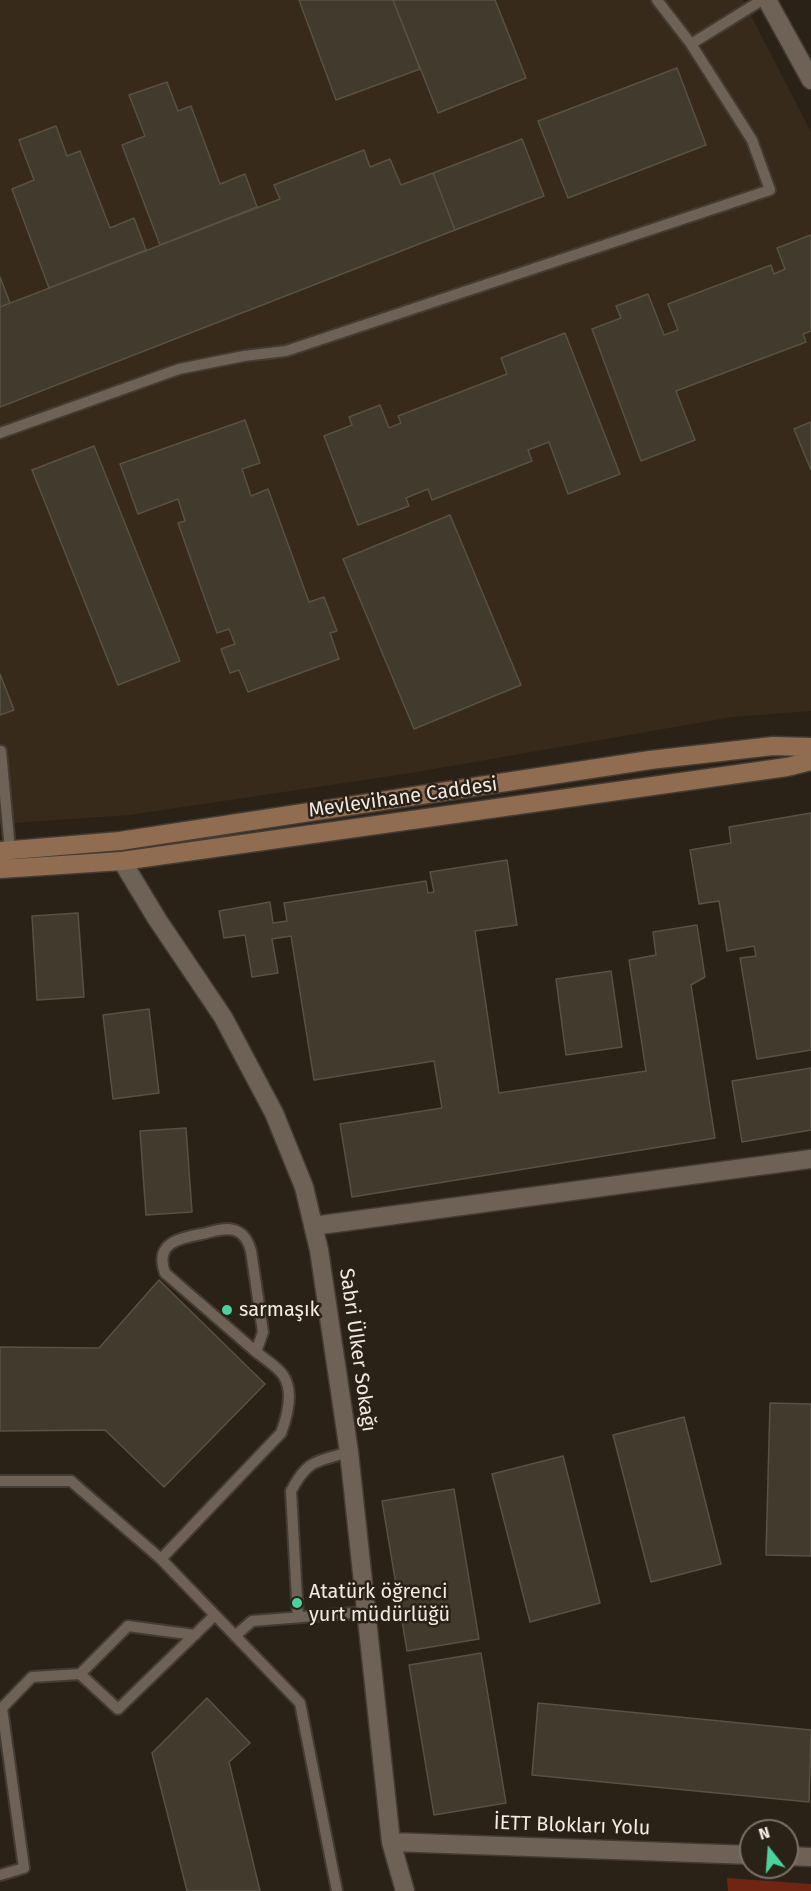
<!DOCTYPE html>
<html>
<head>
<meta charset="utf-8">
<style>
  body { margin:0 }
  #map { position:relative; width:811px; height:1891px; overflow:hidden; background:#2b2217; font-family:"Fira Sans",sans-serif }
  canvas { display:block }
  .north { position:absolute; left:739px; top:1819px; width:60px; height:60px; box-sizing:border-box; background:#2b2217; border:2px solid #7a7269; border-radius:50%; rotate:343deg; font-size:16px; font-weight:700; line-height:24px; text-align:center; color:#f1ebe4 }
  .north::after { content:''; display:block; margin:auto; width:21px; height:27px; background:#47d49e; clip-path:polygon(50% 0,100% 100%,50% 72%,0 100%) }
</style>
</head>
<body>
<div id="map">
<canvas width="811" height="1891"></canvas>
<div class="north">N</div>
</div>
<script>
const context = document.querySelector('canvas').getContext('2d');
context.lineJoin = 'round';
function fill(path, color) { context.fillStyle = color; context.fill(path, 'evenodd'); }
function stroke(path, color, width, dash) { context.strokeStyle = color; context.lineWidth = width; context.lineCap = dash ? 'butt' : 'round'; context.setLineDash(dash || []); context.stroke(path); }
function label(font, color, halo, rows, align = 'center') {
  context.font = font + ' "Fira Sans",sans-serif'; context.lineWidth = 5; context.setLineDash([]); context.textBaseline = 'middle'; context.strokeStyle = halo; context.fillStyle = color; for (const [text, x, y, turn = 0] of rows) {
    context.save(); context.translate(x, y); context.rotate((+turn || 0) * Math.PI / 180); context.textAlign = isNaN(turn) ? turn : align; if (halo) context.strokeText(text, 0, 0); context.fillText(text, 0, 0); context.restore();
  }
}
fill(new Path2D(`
  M0 0H743L811 132V711L732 717 411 773 129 815 0 824Z`), '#372a1a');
fill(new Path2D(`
  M727 1878 811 1884V1891H728Z`), '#702513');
const building = new Path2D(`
  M299 0H393L420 69 336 100Z
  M393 0H495L526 78 438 113Z
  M677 68 706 145 568 198 538 121Z
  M167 82 178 111 191 106 220 184 245 174 257 207 160 245 122 145 145 136 129 95Z
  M56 126 67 156 80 151 110 228 134 218 146 250 49 288 12 189 34 180 19 140Z
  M522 139 544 196 455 230 433 173Z
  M364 150 370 167 390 159 401 185 433 173 455 230 0 407V307L280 199 274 185Z
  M811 235V331L803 334 806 342 676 391 695 440 641 461 592 329 621 318 616 306 648 294 664 335 678 330 668 304 771 265 774 274 785 269 777 248Z
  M0 277 10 303 0 307Z
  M565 333 620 474 568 494 549 442 528 450 532 461 432 500 428 489 406 498 409 506 358 525 324 436 352 425 349 417 380 405 389 428 401 423 398 416 507 374 501 358Z
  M245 420 260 463 242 469 251 496 268 489 309 602 324 597 337 631 330 633 339 659 248 692 239 670 230 673 221 649 235 644 229 629 217 633 178 523 185 521 178 499 138 514 120 464Z
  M811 422V470L794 429Z
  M94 446 180 661 118 685 32 470Z
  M450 515 521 685 414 729 343 559Z
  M0 674 14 710 0 715Z
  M811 813V1050L757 1059 740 958 756 956 754 946 727 951 719 901 699 904 690 850 731 843 729 827Z
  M507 860 517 925 475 931 499 1093 646 1071 629 960 656 955 653 932 697 925 705 977 691 985 715 1138 352 1197 340 1124 442 1108 434 1061 314 1080 291 936 272 939 278 973 252 977 245 935 224 938 219 911 270 902 273 923 287 921 284 903 426 881 428 893 434 892 430 872Z
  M78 913 84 997 37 1000 32 916Z
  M611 971 622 1047 566 1055 556 979Z
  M149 1009 159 1093 113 1099 103 1015Z
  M811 1068V1130L742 1142 732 1081Z
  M186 1128 192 1212 146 1215 140 1131Z
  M159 1280 265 1384 164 1487 105 1430 0 1431V1347L99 1348Z
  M770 1403 811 1404V1556L766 1555Z
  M684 1417 721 1564 651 1582 613 1435Z
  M563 1456 600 1603 530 1622 492 1474Z
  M454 1489 479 1639 407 1651 382 1501Z
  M481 1653 506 1803 434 1815 409 1665Z
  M207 1698 250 1743 229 1762 260 1891H187L152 1753Z
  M538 1703 811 1730 809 1802 532 1775Z`);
fill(building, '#403b2d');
stroke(building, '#575243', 1.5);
const lane = new Path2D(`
  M691 44 762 0
  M0 433 179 369 244 356 286 351 770 190 752 140 691 44 657 0
  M1 751 10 850
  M0 1481H71L161 1559 300 1703 337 1891
  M161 1559 281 1433C287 1417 294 1391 283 1375 277 1366 263 1358 255 1351 225 1325 195 1299 165 1273 154 1243 179 1238 202 1234 212 1232 223 1227 234 1230 244 1233 248 1241 251 1251L263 1332 256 1352
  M298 1617 291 1491C308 1459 316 1462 349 1452
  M235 1636 252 1621 365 1612
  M80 1674 118 1709 215 1615
  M0 1710 32 1677 80 1674 128 1626 195 1635
  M0 1875 24 1868 2 1708`);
const street = new Path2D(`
  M767 0 811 80
  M122 861 157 919 223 1017 274 1113 304 1187 319 1250 349 1452 391 1842 405 1891
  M313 1226 811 1159
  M391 1842 751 1855
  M787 1856 811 1857`);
const secondary = new Path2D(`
  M0 851 120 841 650 760 773 746 811 747
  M0 869 122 861 787 767 811 761`);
stroke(lane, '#443c34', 14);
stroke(street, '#443c34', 21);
stroke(secondary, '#443c34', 21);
stroke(lane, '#6d6255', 10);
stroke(street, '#6d6255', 18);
stroke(secondary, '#906d51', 18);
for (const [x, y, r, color] of [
  [227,1310,6,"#47d49e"],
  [297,1603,6,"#47d49e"]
]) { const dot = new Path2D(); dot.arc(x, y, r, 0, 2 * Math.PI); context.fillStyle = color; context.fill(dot); stroke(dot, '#2b2217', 2); }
label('20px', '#f1ebe4', '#2b2217', [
  ["Mevlevihane Caddesi",403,798,-8],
  ["Sabri Ülker Sokağı",357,1350,82],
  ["İETT Blokları Yolu",572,1826,2]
]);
label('20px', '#f1ebe4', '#2b2217', [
  ["sarmaşık",239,1310],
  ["Atatürk öğrenci",309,1592],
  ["yurt müdürlüğü",309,1615]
], 'left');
</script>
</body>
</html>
